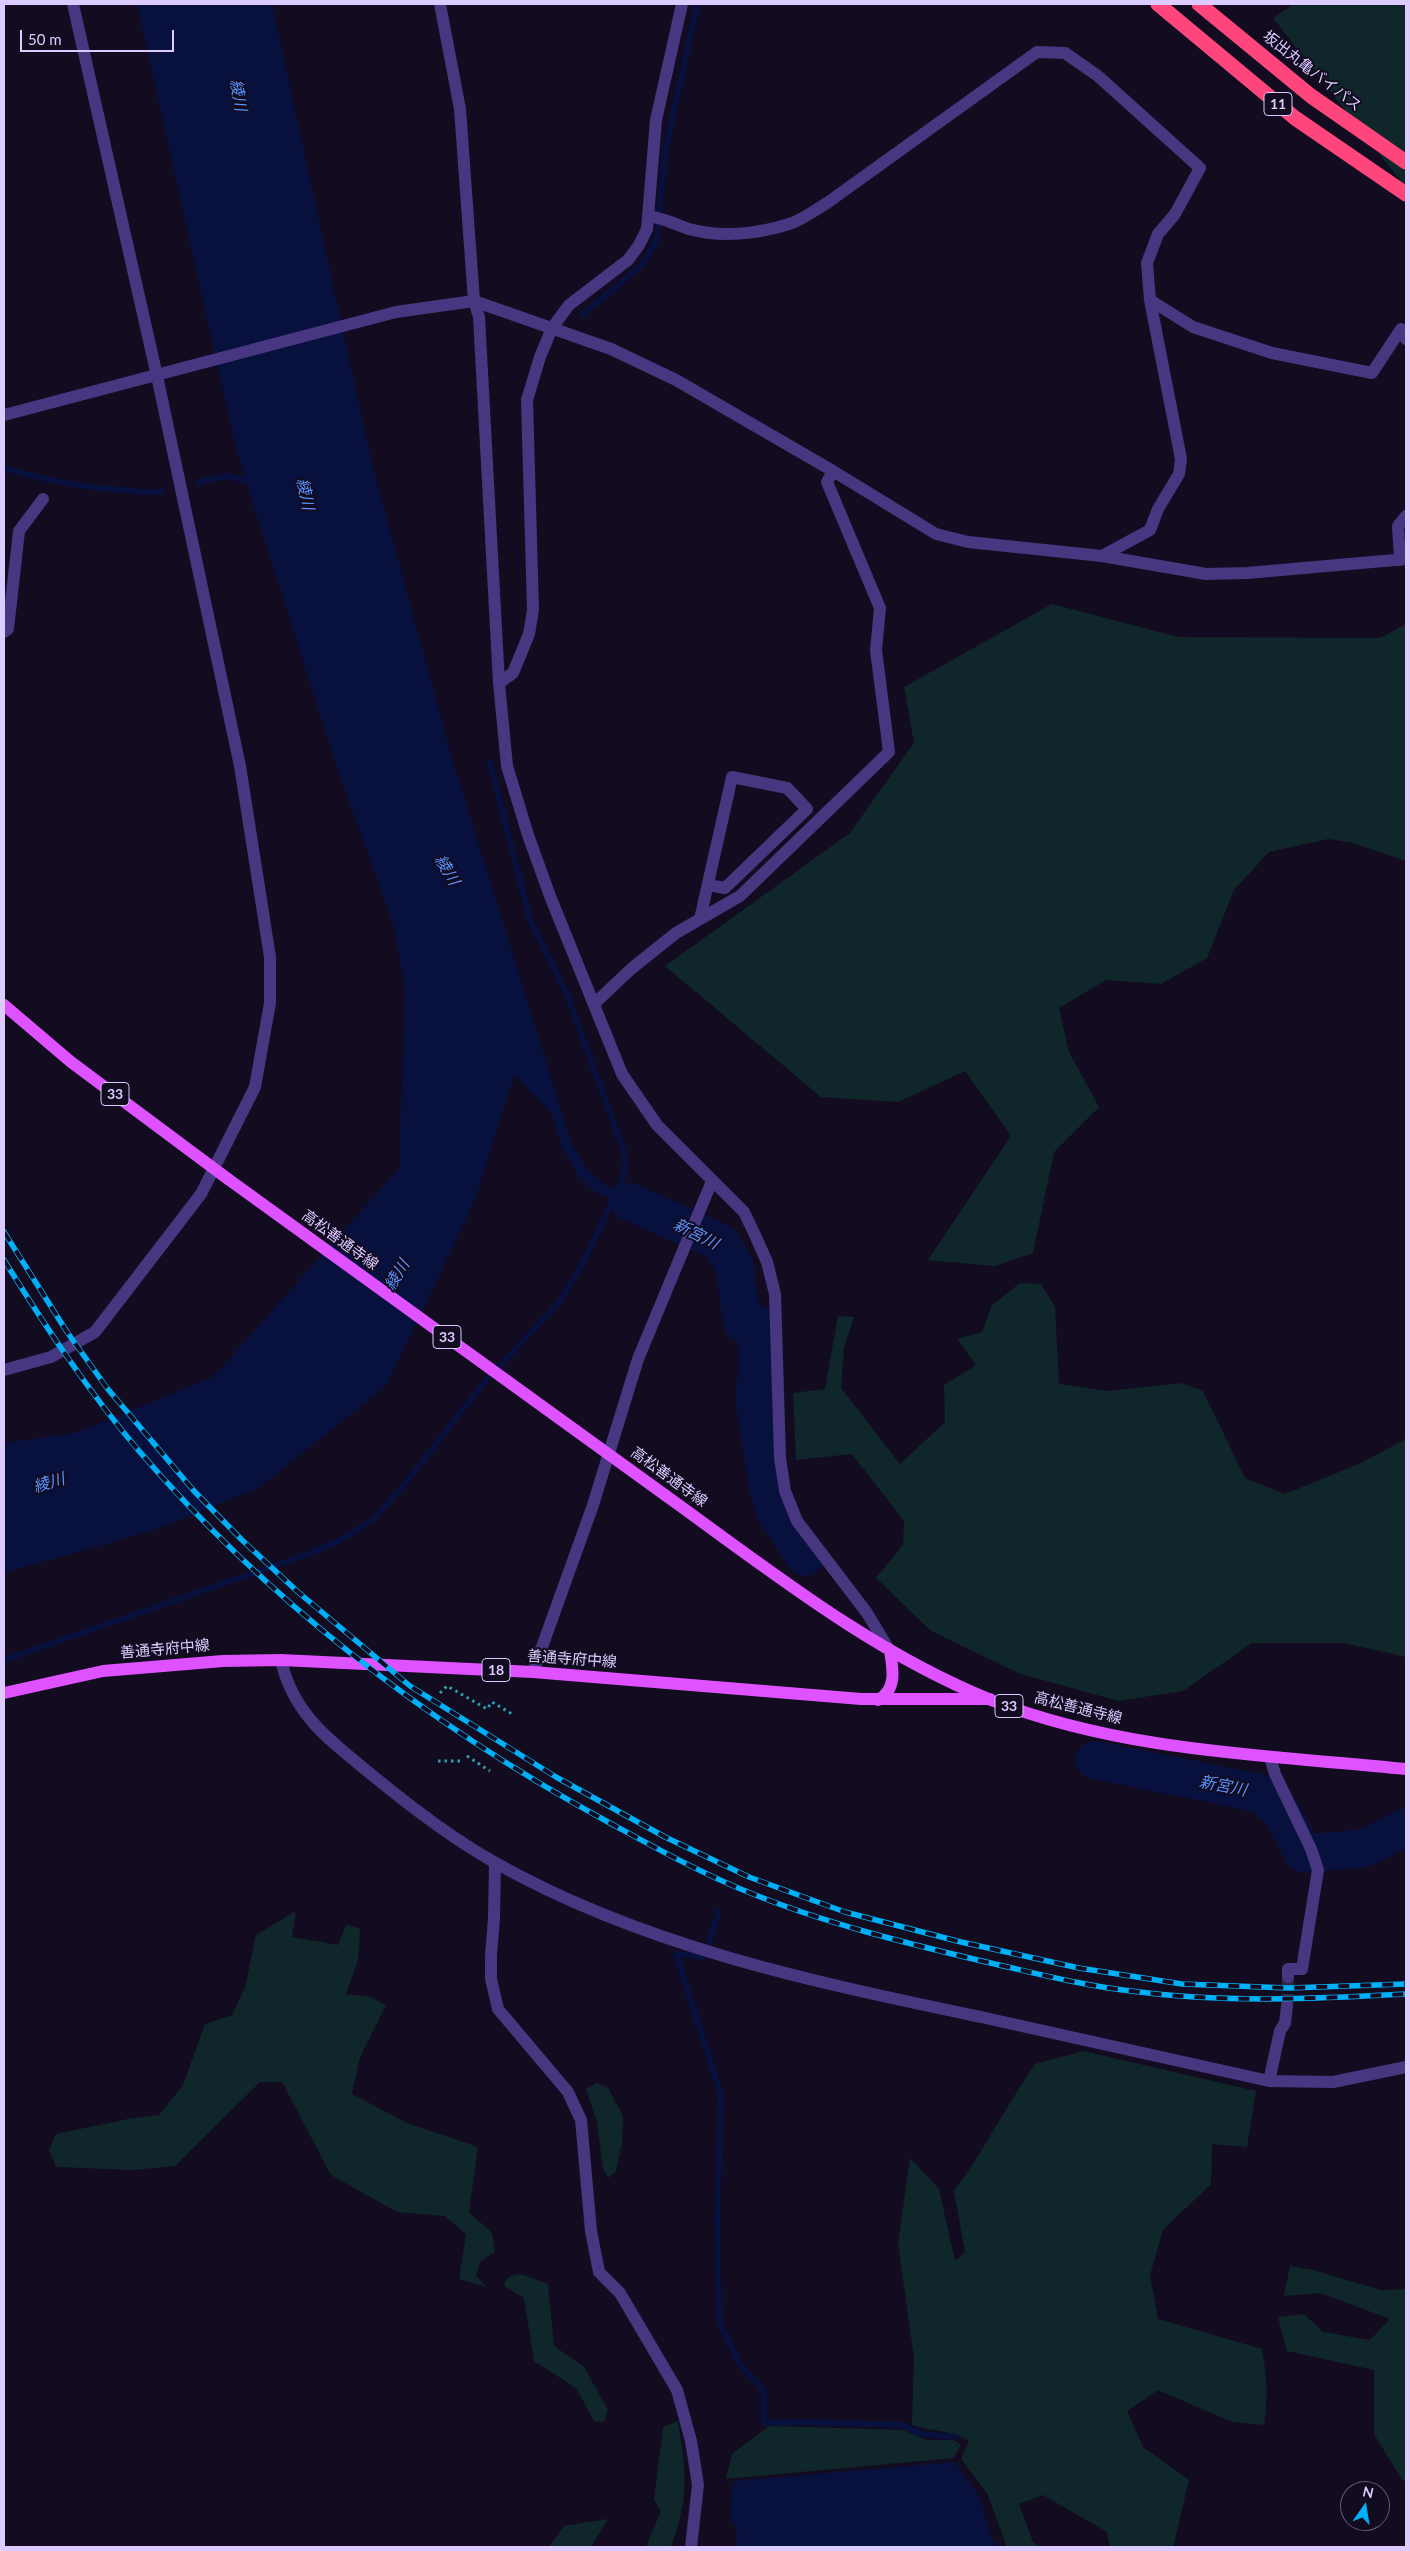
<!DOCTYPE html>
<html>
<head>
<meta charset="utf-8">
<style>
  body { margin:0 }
  #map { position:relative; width:1410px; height:2551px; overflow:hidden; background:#130c20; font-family:Lato,sans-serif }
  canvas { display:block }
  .frame { position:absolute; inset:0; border:5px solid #dbcbff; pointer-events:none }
  .north { position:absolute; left:1340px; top:2481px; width:50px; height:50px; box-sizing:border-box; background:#130c20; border:1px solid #635879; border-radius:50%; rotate:13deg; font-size:14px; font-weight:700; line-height:20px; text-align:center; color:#dbcbff }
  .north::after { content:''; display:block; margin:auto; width:18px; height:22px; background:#00aff6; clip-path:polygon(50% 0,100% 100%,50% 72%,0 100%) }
  .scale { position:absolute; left:20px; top:30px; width:154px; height:22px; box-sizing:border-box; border:2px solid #dbcbff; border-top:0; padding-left:6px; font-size:15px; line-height:18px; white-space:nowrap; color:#dbcbff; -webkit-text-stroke:4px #130c20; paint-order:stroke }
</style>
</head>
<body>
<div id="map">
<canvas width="1410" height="2551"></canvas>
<div class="frame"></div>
<div class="north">N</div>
<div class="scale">50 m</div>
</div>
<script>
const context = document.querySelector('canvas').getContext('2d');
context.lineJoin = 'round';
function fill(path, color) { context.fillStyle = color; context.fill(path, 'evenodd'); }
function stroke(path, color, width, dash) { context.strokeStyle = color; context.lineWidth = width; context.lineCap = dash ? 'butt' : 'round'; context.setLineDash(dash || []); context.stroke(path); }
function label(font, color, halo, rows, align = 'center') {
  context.font = font + ' Lato,"Noto Sans JP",sans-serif'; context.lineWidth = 4; context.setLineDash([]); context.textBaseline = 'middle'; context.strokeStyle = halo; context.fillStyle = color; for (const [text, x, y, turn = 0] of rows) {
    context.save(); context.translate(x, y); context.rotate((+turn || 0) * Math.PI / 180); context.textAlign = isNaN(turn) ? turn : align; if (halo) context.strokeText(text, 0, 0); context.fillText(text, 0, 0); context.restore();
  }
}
fill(new Path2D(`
  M1294 4H1406V188L1273 18Z
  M1052 604 1178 637 1380 638 1406 624V861L1353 843 1328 839 1269 852 1234 890 1207 958 1161 984 1106 980 1059 1008 1069 1052 1099 1107 1054 1152 1033 1253 995 1266 928 1260 1011 1136 965 1071 898 1102 821 1097 665 966 850 833 914 743 904 687Z
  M1020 1283 1041 1284 1055 1307 1059 1384 1109 1391 1181 1383 1203 1391 1245 1478 1285 1494 1359 1464 1406 1439V1657L1344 1643H1252L1183 1691 1118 1701 1018 1673 931 1631 876 1578 903 1545 904 1521 852 1454 796 1460 793 1393 825 1389 838 1316 854 1317 844 1348 841 1388 900 1464 945 1422 944 1385 976 1365 957 1339 982 1332 992 1305Z
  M296 1911 292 1937 338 1945 346 1925 360 1928 358 1960 346 1994 370 1997 386 2005 360 2057 352 2094 407 2123 478 2147 469 2212 492 2233 495 2252 480 2262 476 2275 486 2287 459 2279 466 2234 445 2216 397 2212 331 2175 282 2082H260L175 2166 134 2170 56 2167 49 2150 56 2134 128 2119 159 2115 183 2085 205 2024 232 2015 245 1988 256 1935Z
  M1083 2051 1256 2091 1247 2147 1212 2144 1211 2184 1163 2230 1150 2275 1158 2319 1262 2349C1267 2376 1268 2398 1264 2425L1232 2422 1158 2390 1127 2411 1143 2447 1189 2480 1173 2547H1110L1107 2532 1043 2495 1019 2504 1033 2542 1040 2547H1007L987 2493 961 2459 969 2441C950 2429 933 2432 912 2425L914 2357 898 2244 910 2158 939 2189 955 2261 965 2252 954 2191C984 2151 1006 2106 1035 2064Z
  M597 2083 608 2088 623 2116 622 2143 616 2171 608 2178 603 2169 597 2122 586 2089Z
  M1290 2266 1313 2270 1381 2290 1406 2289V2481L1402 2480 1374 2434V2370L1287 2351 1278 2317 1304 2314 1323 2332 1370 2340 1390 2319 1320 2293 1284 2296Z
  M520 2274 548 2284 554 2346 584 2367 608 2410 604 2422 594 2421 576 2388 534 2361 524 2298 504 2286C506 2276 511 2276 520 2274Z
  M678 2421C686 2474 690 2495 671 2547H646L661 2511 654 2500 663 2427Z
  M769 2426 904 2430 926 2440H954L961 2445 953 2458 726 2479 732 2454Z
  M608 2519 591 2547H549L564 2526Z`), '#0f262a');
fill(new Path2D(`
  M137 4H272L372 464 452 758 571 1142 587 1169 602 1183 677 1220 673 1228 596 1192 579 1178 561 1146 552 1114 514 1075 475 1200 387 1385 259 1488 155 1530 4 1573V1443L75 1433 213 1377 399 1168 405 992 394 927 336 765 237 453Z
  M955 2462 979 2496 992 2538 998 2547H736L737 2528 730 2518 731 2490 736 2481Z`), '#08113d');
stroke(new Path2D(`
  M582 315 642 265 657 239 664 158 697 4
  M4 468C43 480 82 487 123 490 136 491 149 494 162 491
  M198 482 227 476 253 482
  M4 1660 308 1554 340 1540 372 1520 400 1490 481 1386 561 1300 588 1253 622 1179 626 1164 623 1149 567 995 530 920 490 762
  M708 1945 719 1911
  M704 1957 676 1954 721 2095 717 2220 719 2321 739 2363 764 2391V2423L800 2422 904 2425 921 2434 956 2437`), '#08113d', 6);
stroke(new Path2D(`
  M630 1202 720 1242 734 1264 742 1322 755 1323 758 1367 754 1396 768 1487 775 1511 805 1557
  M1094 1760 1259 1793 1282 1813 1304 1854 1365 1848 1406 1827`), '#08113d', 38);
stroke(new Path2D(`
  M1287 2006 1288 1977`), '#312941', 12, [12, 6]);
stroke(new Path2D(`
  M440 1693 447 1686 487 1709 492 1702 512 1714
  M467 1756 490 1771
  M438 1761H463`), '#2aa2b4', 3, [2.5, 4]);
stroke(new Path2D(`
  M440 4 460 109 474 301 479 317 499 683 507 766 528 835 550 896 622 1074 657 1125 744 1212 755 1235 767 1262 775 1294 780 1458 785 1491 797 1521 867 1613 890 1651
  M648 216C663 218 675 224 689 229 721 238 758 234 789 224 802 220 815 210 827 203L1037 52 1065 53 1098 76 1200 168 1175 214 1158 234 1147 263 1150 300 1193 327 1272 353 1372 373 1401 329 1406 339
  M4 415 396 312 474 301 611 349 676 380 833 471 936 534 968 542 1102 556 1206 574 1247 573 1406 559
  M1102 556 1150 530 1158 509 1179 474 1181 459 1150 300
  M1400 560 1398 526 1406 516
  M4 632 8 629 19 531 43 499
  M499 683 513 673 529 634 533 610 527 400 540 357 552 328 569 305 628 260 639 245 647 229 656 120 682 4
  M700 919 732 777 787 788 807 809 725 888 708 885
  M594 1004 631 969 676 933 740 896 889 752 876 650 880 608 827 482 833 471
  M4 1370 51 1357 95 1332 201 1194 255 1087 270 1003V957L240 766 157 376 73 4
  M281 1660C293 1715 331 1741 372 1775 411 1807 451 1838 494 1862 644 1947 814 1982 981 2017 1077 2038 1173 2060 1269 2081L1333 2082 1406 2067
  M533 1672 593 1505 638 1359 712 1181
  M1270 1757 1275 1774 1311 1849 1318 1870 1302 1969H1288V1977
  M495 1863 494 1919 491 1955V1979L498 2009 568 2092 581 2120 591 2231 599 2272 620 2293 677 2390 691 2441 698 2485 691 2547
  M1269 2081 1280 2031 1285 2023 1287 2006`), '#473680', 12);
stroke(new Path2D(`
  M4 1005 71 1062 228 1179
  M665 1495C768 1569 873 1653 991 1700 1123 1752 1267 1755 1406 1769
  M4 1693 103 1671 223 1661 281 1660 533 1672 861 1699H990
  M878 1700C897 1690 893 1669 890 1651`), '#df52ff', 12);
stroke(new Path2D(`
  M1158 4 1295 118 1406 194
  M1199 4 1311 96 1406 162`), '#ff467c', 15);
const rail = new Path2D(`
  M4 1232 67 1332 107 1388 194 1491 242 1540 298 1592 410 1686 556 1777 665 1837 749 1877 845 1912 961 1942 1079 1968 1182 1984 1289 1988 1406 1984
  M4 1260C45 1326 88 1391 139 1451 271 1604 431 1726 608 1822 652 1846 697 1871 743 1890 825 1924 913 1945 999 1965 1043 1975 1086 1986 1131 1991 1222 2003 1314 1999 1406 1994`);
stroke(rail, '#00aff6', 5.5);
stroke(rail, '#130c20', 4, [11]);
stroke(new Path2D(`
  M228 1179 665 1495`), '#df52ff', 12);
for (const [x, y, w] of [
  [1278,104,28],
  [115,1094,28],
  [447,1337,28],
  [496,1670,28],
  [1009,1706,28]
]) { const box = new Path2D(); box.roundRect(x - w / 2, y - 11.5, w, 23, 4); context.fillStyle = '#130c20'; context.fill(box); stroke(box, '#dbcbff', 1); }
label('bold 14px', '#dbcbff', null, [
  ["11",1278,104],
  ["33",115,1094],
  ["33",447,1337],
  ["18",496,1670],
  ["33",1009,1706]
]);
label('15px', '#dbcbff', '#130c20', [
  ["坂出丸亀バイパス",1312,71,38],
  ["高松善通寺線",340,1240,36],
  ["高松善通寺線",669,1477,36],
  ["善通寺府中線",165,1649,-5],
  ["善通寺府中線",572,1659,4],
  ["高松善通寺線",1078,1708,14]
]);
label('italic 16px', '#5993ff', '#130c20', [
  ["綾川",238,95,80],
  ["綾川",305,494,78],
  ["綾川",447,870,59],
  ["新宮川",696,1234,27],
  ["綾川",397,1275,-59],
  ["綾川",49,1483,-17],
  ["新宮川",1223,1786,11]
]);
</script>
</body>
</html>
